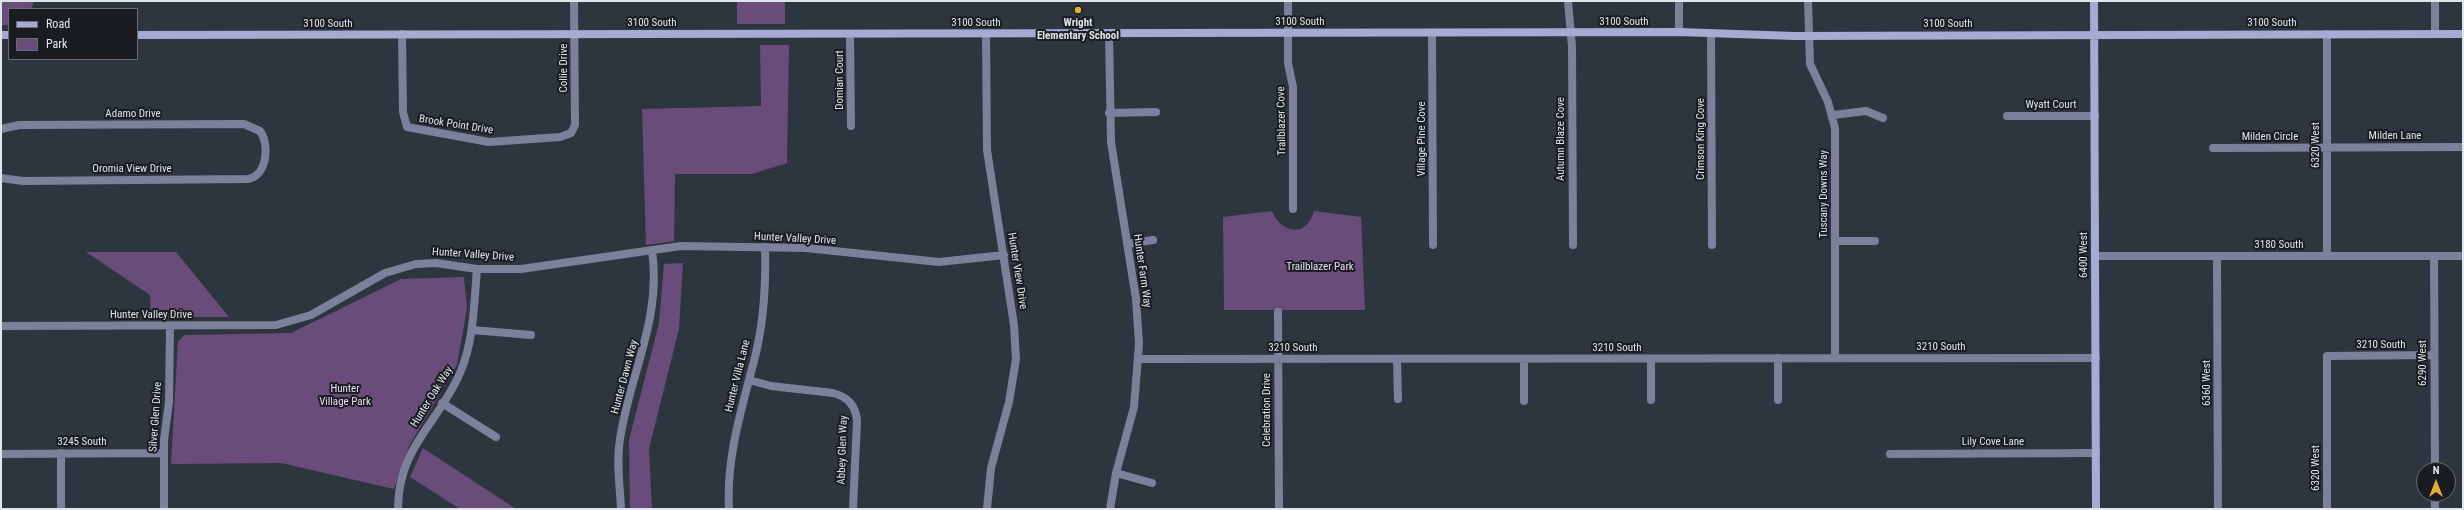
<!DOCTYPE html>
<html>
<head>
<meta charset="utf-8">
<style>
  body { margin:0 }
  #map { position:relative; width:2464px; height:510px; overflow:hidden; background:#2d363f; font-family:"Roboto Condensed",sans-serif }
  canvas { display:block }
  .frame { position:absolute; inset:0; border:2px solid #dfe5ea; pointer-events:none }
  .legend { position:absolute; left:8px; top:8px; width:130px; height:52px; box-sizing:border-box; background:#191d21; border:1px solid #686d71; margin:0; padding:5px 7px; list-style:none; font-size:12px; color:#dfe5ea }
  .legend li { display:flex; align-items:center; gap:8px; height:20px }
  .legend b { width:20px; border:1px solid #686d71 }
  .north { position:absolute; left:2416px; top:462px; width:40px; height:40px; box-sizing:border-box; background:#191d21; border:1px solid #686d71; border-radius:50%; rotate:0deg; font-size:11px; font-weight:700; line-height:16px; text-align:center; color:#dfe5ea }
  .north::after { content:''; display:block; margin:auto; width:14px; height:18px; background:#e7ac37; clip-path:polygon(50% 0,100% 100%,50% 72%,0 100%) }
</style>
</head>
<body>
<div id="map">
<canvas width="2464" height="510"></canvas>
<div class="frame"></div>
<ul class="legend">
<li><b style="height:5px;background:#a6abd3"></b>Road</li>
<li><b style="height:11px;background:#694c79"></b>Park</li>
</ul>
<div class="north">N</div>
</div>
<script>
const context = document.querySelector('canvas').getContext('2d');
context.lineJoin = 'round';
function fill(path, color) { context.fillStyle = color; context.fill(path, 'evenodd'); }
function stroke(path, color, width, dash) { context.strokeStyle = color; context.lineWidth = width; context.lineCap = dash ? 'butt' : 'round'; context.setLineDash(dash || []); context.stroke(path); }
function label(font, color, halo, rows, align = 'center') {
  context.font = font + ' "Roboto Condensed",sans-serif'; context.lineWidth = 4; context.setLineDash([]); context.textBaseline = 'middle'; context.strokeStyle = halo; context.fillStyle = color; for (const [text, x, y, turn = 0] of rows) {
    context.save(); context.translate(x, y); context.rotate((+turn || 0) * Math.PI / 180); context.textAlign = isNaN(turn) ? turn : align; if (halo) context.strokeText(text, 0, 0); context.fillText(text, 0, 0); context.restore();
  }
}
fill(new Path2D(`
  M1 1H34L31 9H9V25H1Z
  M737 1H785V24H737Z
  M760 45H789L787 163 752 174H675L674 241 646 245 642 109 761 106Z
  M1272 211C1281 234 1307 238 1314 211L1361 217 1365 310H1224L1223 217Z
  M86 252H176L229 317H151L150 295Z
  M683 263 679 329 649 449 652 509H630L629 440 659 323 664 264Z
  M464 277 467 308 457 365 409 446 394 489 281 463 171 464 178 341 185 335 291 333 401 279Z
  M423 448 516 509H460L410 477Z`), '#694c79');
stroke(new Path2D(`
  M1288 1V63L1293 87V209
  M1568 1 1572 47 1573 245
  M1808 1 1810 64 1828 102 1835 128V358
  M1679 32V1
  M1109 33 1111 142 1136 299 1139 344 1134 407 1116 473 1110 509
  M1432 33 1433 245
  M1711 33 1712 245
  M402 34 403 112 407 127 489 142 560 137 571 133 575 125 574 1
  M850 34 851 126
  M986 34 987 150 1014 325 1016 359 1009 402 991 468 987 509
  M2435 34V1
  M1109 113 1156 112
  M1833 115 1866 111 1883 118
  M2007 116H2095
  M1 129 19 125 244 124 260 131C270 144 267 176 248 179L23 181 1 178
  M2213 148 2463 147
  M1835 241H1875
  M1127 244 1153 240
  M2095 256H2463
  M2217 256 2218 509
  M2327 256V34
  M2434 256 2435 470
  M1278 312 1279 509
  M1 326 276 325 311 315 385 273 416 264 436 263 477 269H521L681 246 806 248 939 262 1004 255
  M472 330 531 335
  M1778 358V400
  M1139 359 2096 358
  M1397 359 1398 399
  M1524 359V401
  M749 380 771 386 833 393C848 397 856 406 857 421L853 509
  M1651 400V359
  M442 403 496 437
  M61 453V509
  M1 454 164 453
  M1890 454 2096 453
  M1116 473 1152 483
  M2435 494V509
  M164 509V440L169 402 170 326
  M398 509C398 447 438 424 460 373 474 341 474 303 477 269
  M621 509C620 486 616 462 620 439 630 373 662 319 652 250
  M729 509C726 455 743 405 756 353 764 319 766 283 765 247
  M2327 509V356L2434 355`), '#7d809a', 8);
stroke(new Path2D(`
  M2094 1 2096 509
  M1 35H9
  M137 35 1679 32 1794 36 2463 34`), '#a6abd3', 8);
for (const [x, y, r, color] of [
  [1078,10,4,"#e7ac37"]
]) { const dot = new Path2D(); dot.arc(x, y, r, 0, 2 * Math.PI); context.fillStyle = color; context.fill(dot); stroke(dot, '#191d21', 1.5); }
label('11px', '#dfe5ea', '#191d21', [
  ["3100 South",1300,22],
  ["3100 South",1624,22],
  ["3100 South",652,23],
  ["3100 South",976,23],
  ["3100 South",2272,23],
  ["3100 South",328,24],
  ["3100 South",1948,24],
  ["Collie Drive",564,68,-90],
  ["Domian Court",840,80,-90],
  ["Wyatt Court",2051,105],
  ["Adamo Drive",133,114],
  ["Trailblazer Cove",1282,121,-91],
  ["Brook Point Drive",456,125,9],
  ["Milden Lane",2395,136],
  ["Milden Circle",2270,137],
  ["Village Pine Cove",1422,139,-90],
  ["Autumn Blaze Cove",1561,139,-90],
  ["Crimson King Cove",1701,139,-90],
  ["6320 West",2316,145,-90],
  ["Oromia View Drive",132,169],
  ["Tuscany Downs Way",1824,194,-90],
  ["Hunter Valley Drive",795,239,3],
  ["3180 South",2279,245],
  ["Hunter Valley Drive",473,255,4],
  ["6400 West",2084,255,-90],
  ["Hunter View Drive",1017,271,81],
  ["Hunter Farm Way",1142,271,82],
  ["Hunter Valley Drive",151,315],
  ["3210 South",2381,345],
  ["3210 South",1941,347],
  ["3210 South",1293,348],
  ["3210 South",1617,348],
  ["6290 West",2423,363,-90],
  ["Hunter Villa Lane",738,376,-76],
  ["Hunter Dawn Way",625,377,-75],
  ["6360 West",2207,383,-90],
  ["Hunter Oak Way",432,397,-58],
  ["Celebration Drive",1267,410,-90],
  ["Silver Glen Drive",156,417,-86],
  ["3245 South",82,442],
  ["Lily Cove Lane",1993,442],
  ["Abbey Glen Way",843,450,-88],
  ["6320 West",2316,468,-90]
]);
label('bold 11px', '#dfe5ea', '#191d21', [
  ["Wright",1078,23],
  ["Elementary School",1078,36]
]);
label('11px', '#eedbfa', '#191d21', [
  ["Trailblazer Park",1320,267],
  ["Hunter",345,389],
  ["Village Park",345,402]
]);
</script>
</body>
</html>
